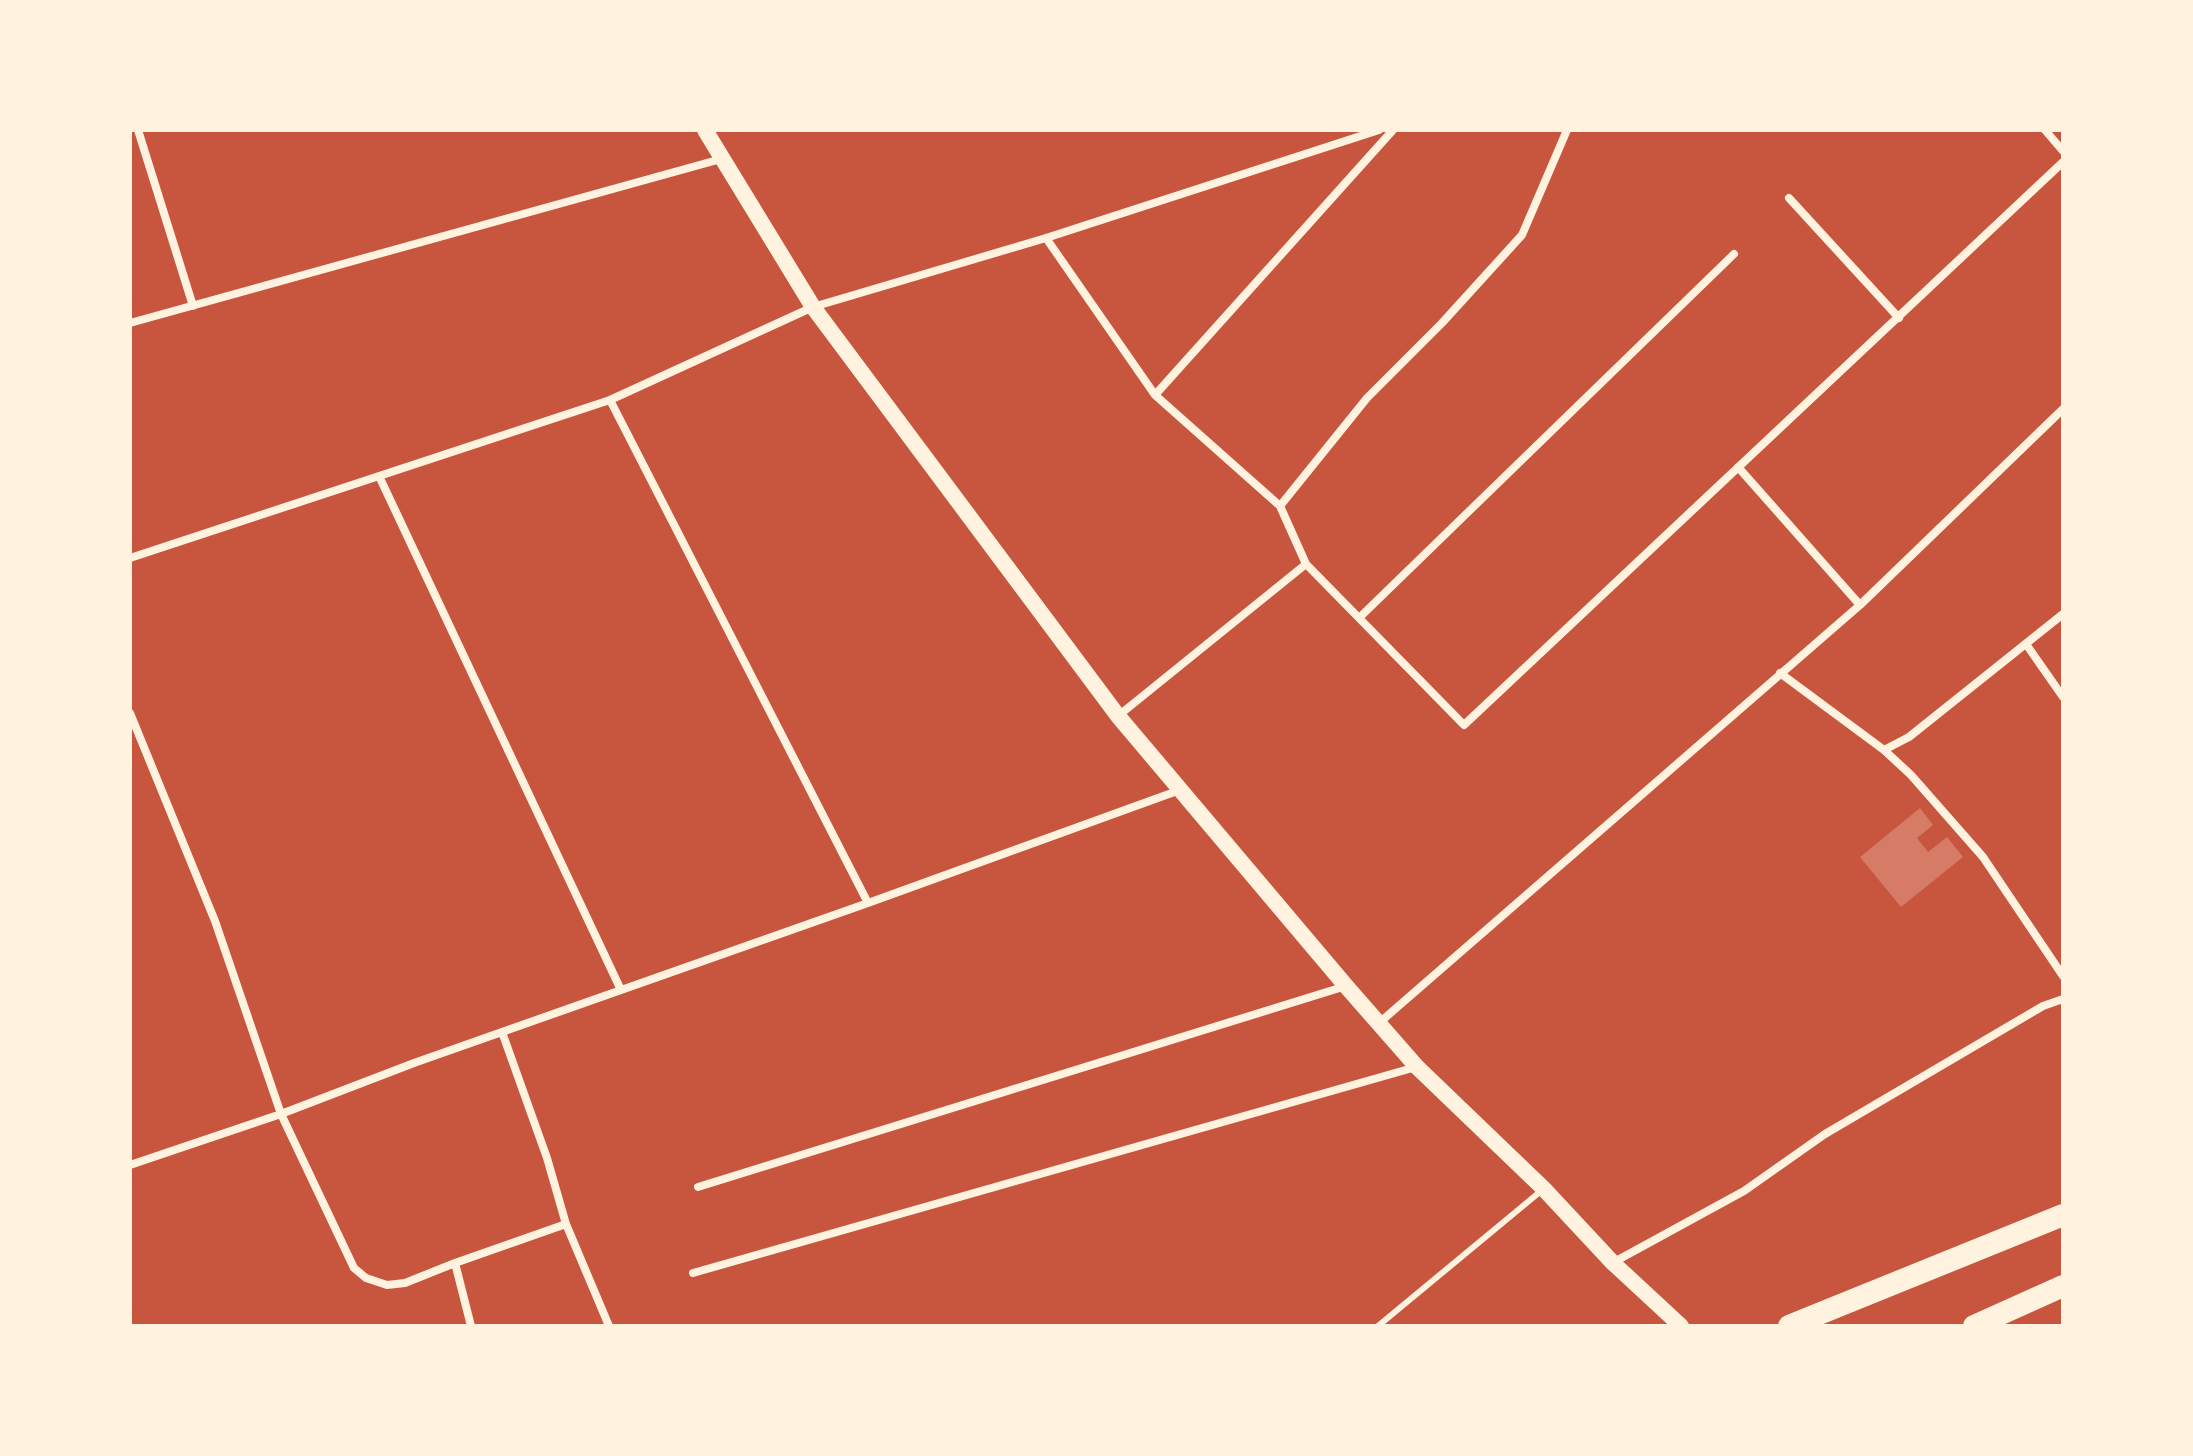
<!DOCTYPE html>
<html>
<head>
<meta charset="utf-8">
<style>
  body { margin:0 }
  #map { position:relative; width:2193px; height:1456px; overflow:hidden; background:#c8553d; font-family:Poppins,sans-serif }
  canvas { display:block }
  .frame { position:absolute; inset:0; border:132px solid #fff3e0; pointer-events:none }
</style>
</head>
<body>
<div id="map">
<canvas width="2193" height="1456"></canvas>
<div class="frame"></div>
</div>
<script>
const context = document.querySelector('canvas').getContext('2d');
context.lineJoin = 'round';
function fill(path, color) { context.fillStyle = color; context.fill(path, 'evenodd'); }
function stroke(path, color, width, dash) { context.strokeStyle = color; context.lineWidth = width; context.lineCap = dash ? 'butt' : 'round'; context.setLineDash(dash || []); context.stroke(path); }
fill(new Path2D(`
  M1920 808 1933 825 1917 838 1928 852 1947 837 1963 857 1901 907 1860 857Z`), '#d67c66');
stroke(new Path2D(`
  M1378 1326 1541 1191`), '#fff3e0', 6);
stroke(new Path2D(`
  M138 130 193 306
  M1567 130 1522 235 1442 323 1367 398 1280 506 1306 564 1464 725 2063 162
  M2045 130 2063 151
  M1789 198 1899 318
  M1046 238 1155 395 1280 506
  M130 323 721 159
  M1155 395 1393 130
  M610 400 868 903
  M1738 467 1860 605
  M379 476 621 990
  M130 558 610 400 813 307 1046 238 1379 130
  M1359 618 1734 254
  M2026 644 2063 697
  M1780 673 1884 750 1909 737 2063 614
  M130 713 215 921 281 1114 354 1268 366 1278 387 1285 405 1283 455 1263 566 1224
  M1118 716 1306 564
  M1884 750 1911 775 1983 857 2063 976
  M1379 1023 1860 605 2063 409
  M502 1032 547 1158 566 1224 609 1326
  M130 1165 281 1114 414 1063 868 903 1180 790
  M698 1187 1346 986
  M1614 1262 1744 1191 1825 1134 2043 1006 2063 999
  M455 1263 471 1326
  M693 1273 1416 1067`), '#fff3e0', 8);
stroke(new Path2D(`
  M705 130 813 307 1118 716 1346 986 1417 1067 1544 1189 1613 1263 1681 1326`), '#fff3e0', 16);
stroke(new Path2D(`
  M1789 1326 2063 1215
  M1974 1326 2063 1286`), '#fff3e0', 22);
</script>
</body>
</html>
